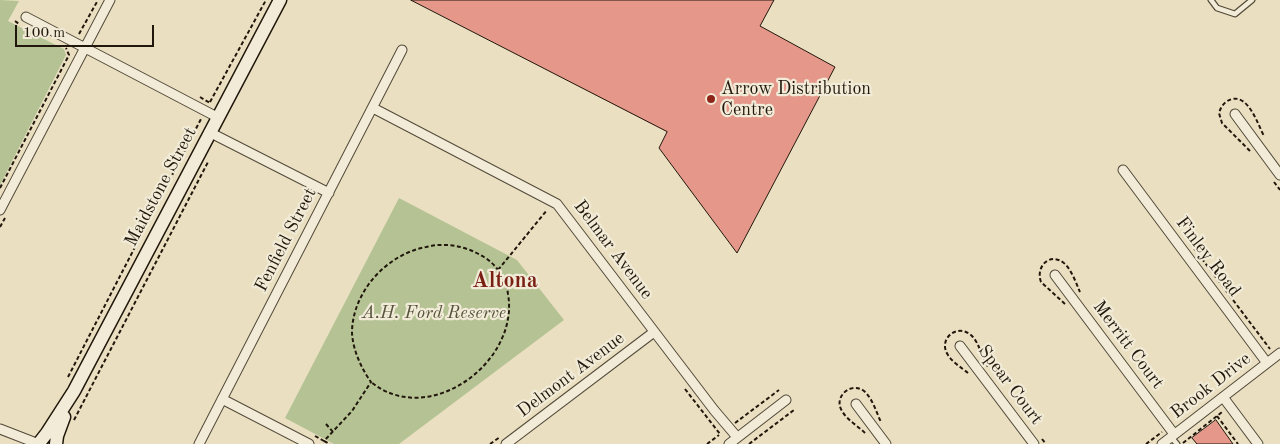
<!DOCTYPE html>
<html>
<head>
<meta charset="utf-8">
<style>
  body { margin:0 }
  #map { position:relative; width:1280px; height:444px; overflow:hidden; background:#eae0c1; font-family:"Old Standard TT",serif }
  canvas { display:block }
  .scale { position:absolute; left:15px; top:25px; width:139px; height:22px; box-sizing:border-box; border:2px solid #21170c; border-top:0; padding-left:6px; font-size:15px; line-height:18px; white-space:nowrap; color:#21170c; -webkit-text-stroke:4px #f1ebd7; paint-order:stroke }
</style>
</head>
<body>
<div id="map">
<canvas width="1280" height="444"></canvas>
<div class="scale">100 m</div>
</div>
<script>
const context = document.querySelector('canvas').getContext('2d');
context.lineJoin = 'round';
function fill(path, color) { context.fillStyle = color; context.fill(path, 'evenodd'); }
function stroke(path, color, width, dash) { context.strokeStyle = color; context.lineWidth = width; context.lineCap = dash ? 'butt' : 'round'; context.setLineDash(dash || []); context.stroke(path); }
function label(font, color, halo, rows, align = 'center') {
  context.font = font + ' "Old Standard TT",serif'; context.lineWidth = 4.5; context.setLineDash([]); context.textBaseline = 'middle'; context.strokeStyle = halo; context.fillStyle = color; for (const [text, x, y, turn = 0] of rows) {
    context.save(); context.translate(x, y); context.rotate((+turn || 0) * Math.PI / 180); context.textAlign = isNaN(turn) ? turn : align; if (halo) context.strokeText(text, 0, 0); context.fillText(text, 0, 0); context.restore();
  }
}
fill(new Path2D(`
  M0 0 19 1 8 21 64 49 66 55 0 185Z
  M399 198 517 260 564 320 399 444H334L285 418Z`), '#b5c394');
const building = new Path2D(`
  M411 0H774L760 26 835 67 737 253 659 148 667 132Z
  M1216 420 1233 444H1197L1192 438Z`);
fill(building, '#e5978a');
stroke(building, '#21170c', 1);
const service = new Path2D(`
  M1211 0 1217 8 1235 14 1252 0
  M1171 437 1177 444`);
const minor = new Path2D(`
  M26 17 217 117
  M373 108 557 204 714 410 737 437
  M1235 114 1280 175
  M209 132 329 193
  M1123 170 1267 363
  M0 210 110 0
  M1055 275 1174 434
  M960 346 1034 444
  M1223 397 1258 444
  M222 399 309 444
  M856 404 886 444
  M0 429 36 443
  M199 444 402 50
  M506 444 654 332
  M729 444 786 400
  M1162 444 1280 353`);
const secondary = new Path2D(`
  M40 442 47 433 74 391 280 0
  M56 444 57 436 64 417`);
stroke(service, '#534939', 7);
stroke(minor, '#534939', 11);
stroke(secondary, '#21170c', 15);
stroke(new Path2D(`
  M15 21 19 24
  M79 34 98 0
  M200 97 210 103
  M210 102 266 0
  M1250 151 1222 123 1219 113C1221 106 1225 101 1232 99 1249 95 1258 125 1264 136
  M1274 182 1280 190
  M0 188 69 55 66 48
  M0 227 5 218
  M1190 243 1270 349
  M498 270 547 210
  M1065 304 1041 282C1035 266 1051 251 1065 264 1072 271 1076 283 1080 292
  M968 373C962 368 952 362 948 355 937 339 958 322 972 336 979 343 982 357 988 367
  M68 377 201 119
  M685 389 720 434
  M1217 416 1238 444
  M74 420 208 162
  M735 423 779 390
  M326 424 333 432
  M865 433C858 426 847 420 842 411 833 397 851 381 864 391 873 399 876 412 881 422
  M315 436 324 441 352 411 371 382C361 368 353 350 352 333 352 292 387 254 426 247 446 242 466 246 484 257 497 265 506 279 508 294 520 362 429 429 371 382
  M1042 439 1046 444
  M324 441 330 444
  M1183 443 1222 412
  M490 444 500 437
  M707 444 719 435
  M749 444 794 410
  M1146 444 1162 432`), '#21170c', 2, [4, 2.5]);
stroke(service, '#f1ebd7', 4.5);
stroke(minor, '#f1ebd7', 9);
stroke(secondary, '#f1ebd7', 12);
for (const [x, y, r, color] of [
  [711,99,5,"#8f2418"]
]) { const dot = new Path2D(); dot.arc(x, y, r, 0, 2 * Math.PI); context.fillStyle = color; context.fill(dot); stroke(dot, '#f1ebd7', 2); }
label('18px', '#21170c', '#f1ebd7', [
  ["Arrow Distribution",721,89],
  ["Centre",721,110]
], 'left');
label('18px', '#21170c', '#f1ebd7', [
  ["Maidstone Street",161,187,-62],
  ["Fenfield Street",286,240,-63],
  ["Belmar Avenue",613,250,53],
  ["Finley Road",1208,257,53],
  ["Merritt Court",1128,345,53],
  ["Delmont Avenue",571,375,-37],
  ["Spear Court",1010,385,53],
  ["Brook Drive",1211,386,-38]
]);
label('italic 18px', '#55533c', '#f1ebd7', [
  ["A.H. Ford Reserve",434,313]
]);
label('bold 22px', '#7a1f14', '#f1ebd7', [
  ["Altona",505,281]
]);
</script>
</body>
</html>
